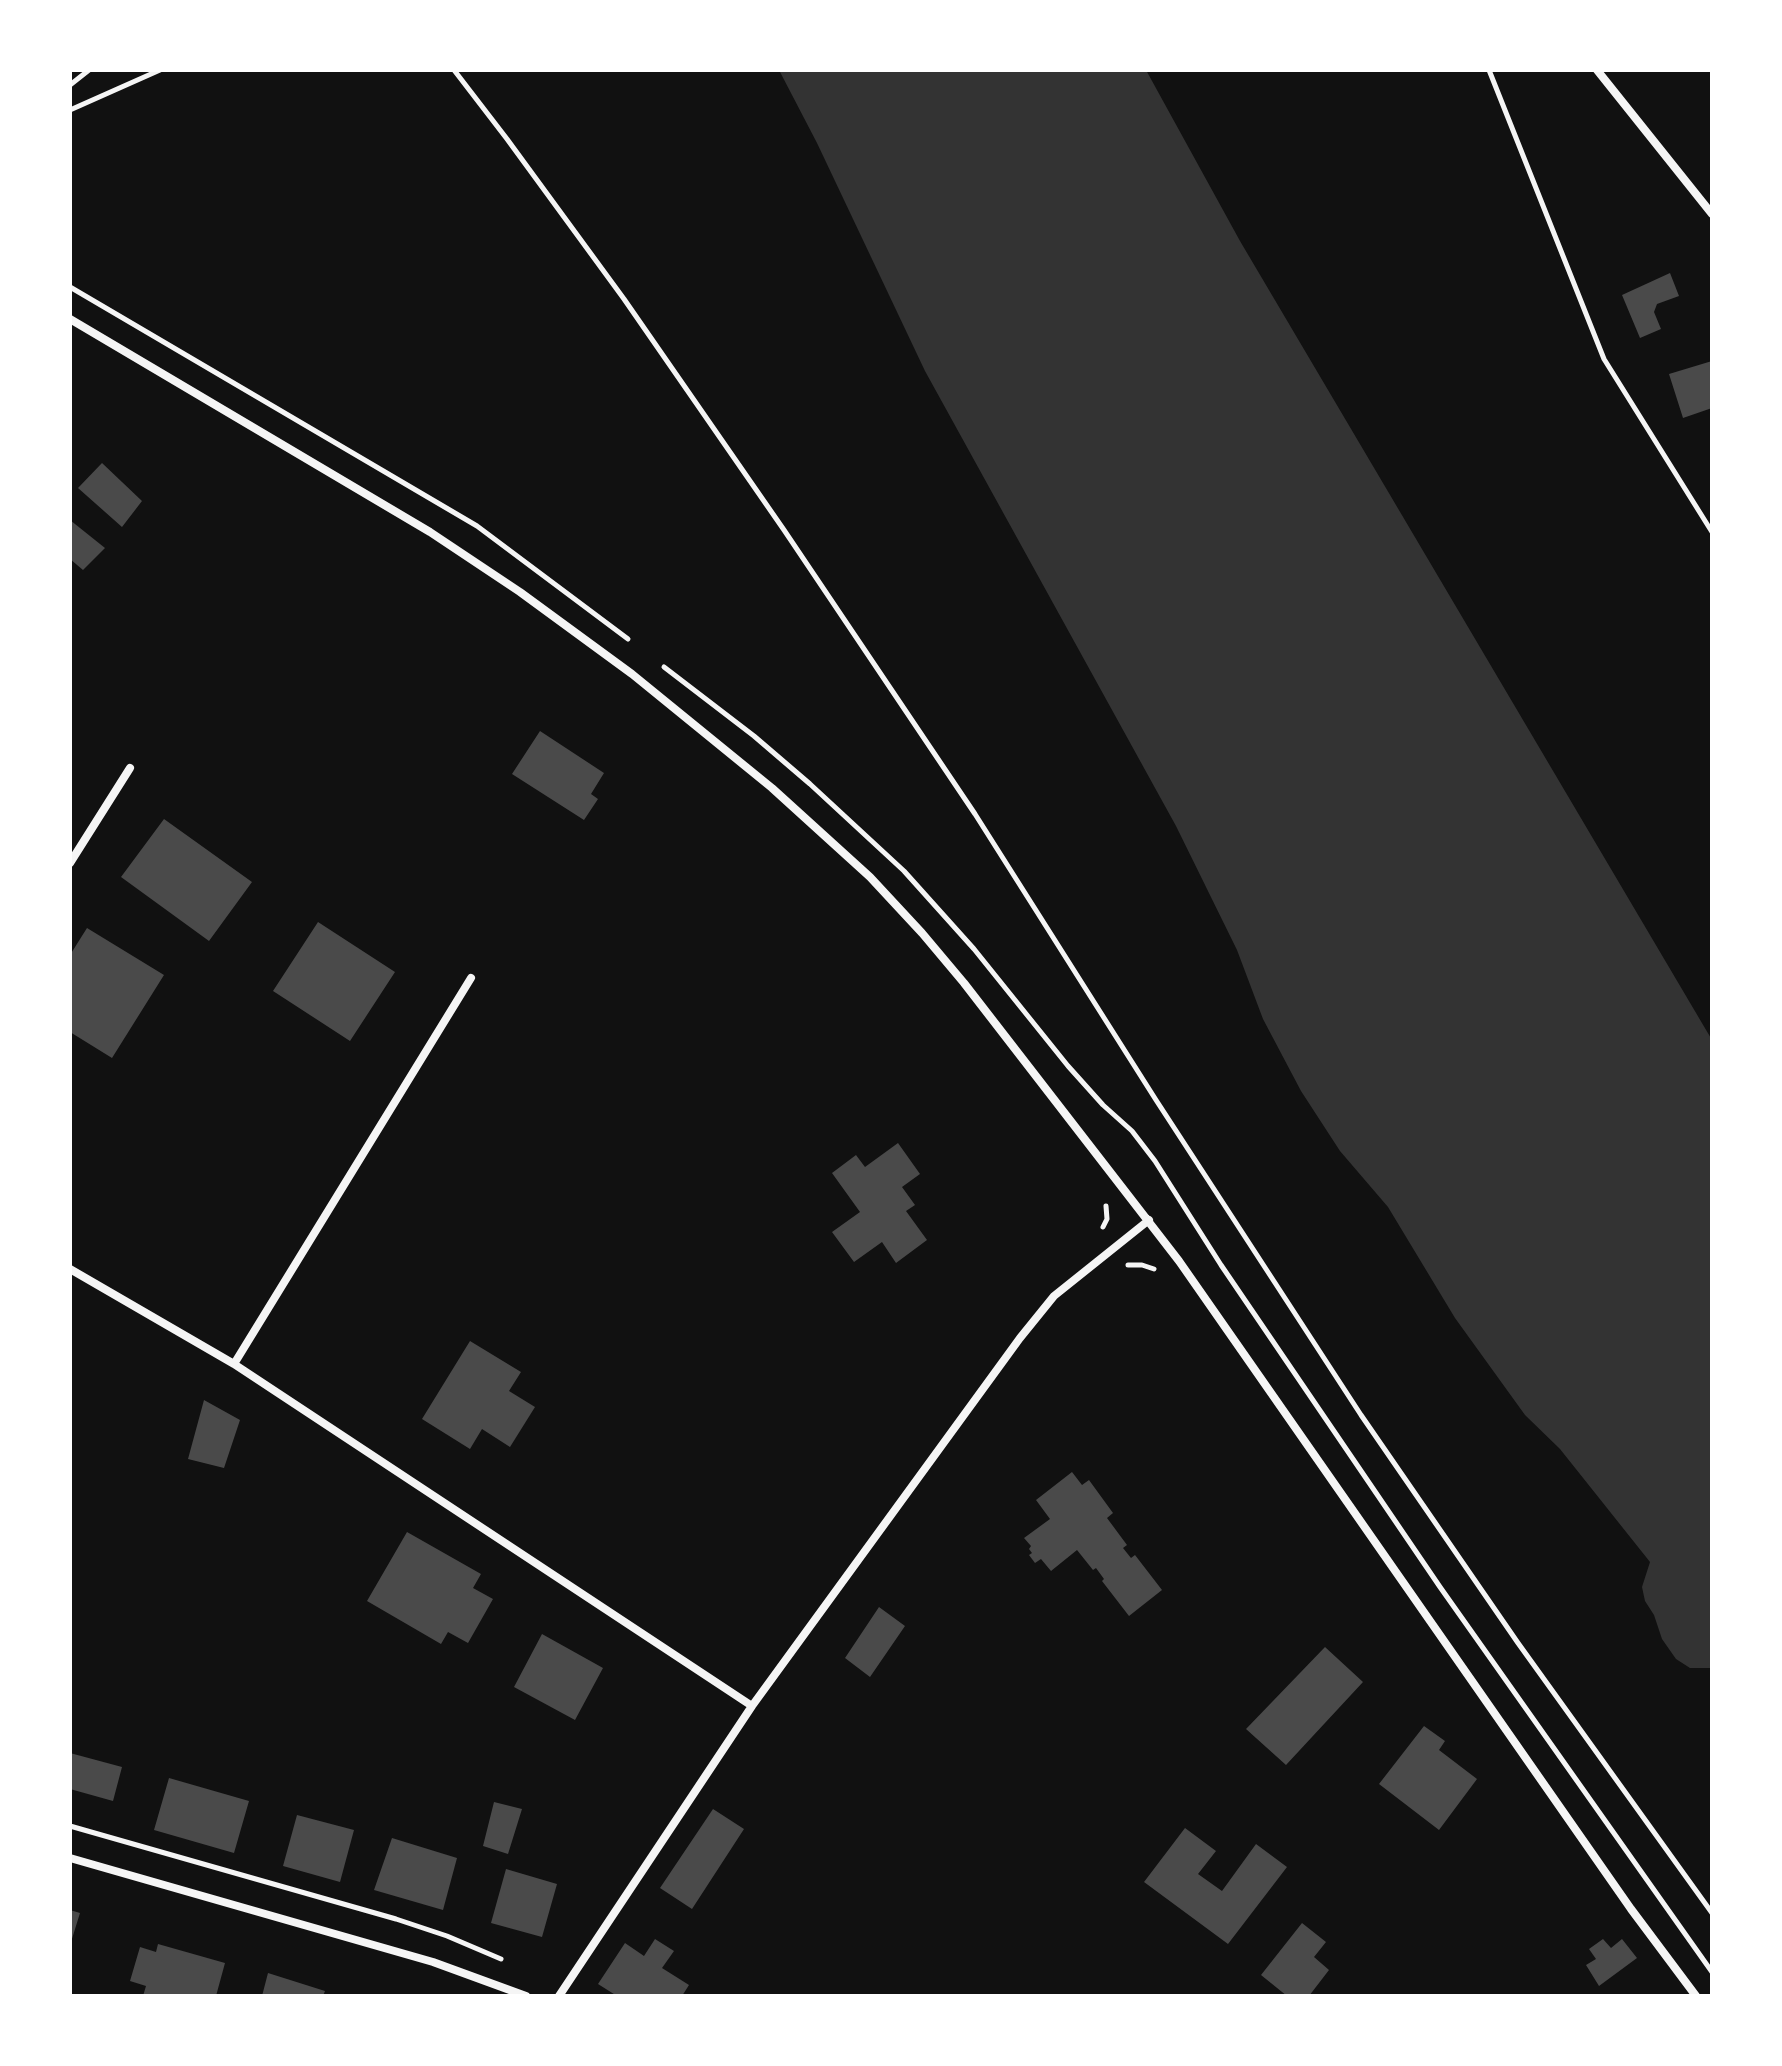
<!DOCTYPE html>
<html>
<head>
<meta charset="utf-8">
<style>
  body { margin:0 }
  #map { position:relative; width:1782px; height:2066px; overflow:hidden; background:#111; font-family:"Work Sans",sans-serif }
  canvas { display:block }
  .frame { position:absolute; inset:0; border:72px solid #fff; pointer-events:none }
</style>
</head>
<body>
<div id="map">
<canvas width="1782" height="2066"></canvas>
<div class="frame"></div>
</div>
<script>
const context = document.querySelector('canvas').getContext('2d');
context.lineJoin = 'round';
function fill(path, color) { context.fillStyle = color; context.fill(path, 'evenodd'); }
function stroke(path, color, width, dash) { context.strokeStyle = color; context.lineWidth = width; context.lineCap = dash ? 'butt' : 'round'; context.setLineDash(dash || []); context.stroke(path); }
fill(new Path2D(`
  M779 70H1146L1240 241 1712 1040V1668H1690L1676 1659 1662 1639 1654 1615 1645 1601 1642 1587 1650 1562 1560 1449 1525 1415 1455 1318 1388 1207 1340 1151 1301 1091 1263 1019 1237 950 1176 826 925 371 817 143Z`), '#333');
fill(new Path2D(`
  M1670 273 1679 296 1657 304 1654 312 1661 329 1640 338 1622 295Z
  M1712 361V408L1683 418 1669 374Z
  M102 463 142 501 122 527 78 488Z
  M70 520 105 548 83 570 70 559Z
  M540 731 604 773 591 794 598 799 584 820 512 774Z
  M164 819 252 882 209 941 121 877Z
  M318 922 395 972 350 1041 273 991Z
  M87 928 164 975 112 1058 70 1032V955Z
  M898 1143 920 1174 902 1187 915 1205 906 1211 927 1240 896 1263 882 1242 854 1262 832 1232 860 1212 832 1173 856 1155 865 1167Z
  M470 1341 521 1372 509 1391 535 1407 510 1447 482 1429 470 1449 422 1419Z
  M204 1400 240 1420 224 1468 188 1459Z
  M1072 1472 1082 1485 1089 1480 1113 1513 1107 1518 1127 1545 1123 1548 1131 1558 1135 1555 1162 1590 1129 1616 1102 1581 1104 1579 1096 1568 1093 1570 1077 1550 1051 1571 1041 1559 1035 1563 1029 1555 1032 1553 1029 1549 1031 1546 1024 1538 1050 1519 1036 1500Z
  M407 1532 481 1574 473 1588 493 1599 468 1643 448 1632 441 1644 367 1601Z
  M879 1607 905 1626 870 1677 845 1658Z
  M542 1634 603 1668 575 1720 514 1687Z
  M1325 1647 1363 1682 1286 1765 1246 1729Z
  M1424 1726 1445 1741 1439 1750 1477 1779 1439 1830 1379 1784Z
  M70 1753 122 1767 113 1801 70 1789Z
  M169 1778 249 1801 234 1853 154 1830Z
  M494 1802 522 1809 508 1854 483 1846Z
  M713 1809 744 1829 692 1909 660 1888Z
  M297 1815 354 1830 340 1882 283 1866Z
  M1185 1828 1216 1851 1198 1874 1222 1891 1256 1844 1287 1867 1228 1944 1144 1882Z
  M392 1838 457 1858 443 1910 374 1890Z
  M506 1869 557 1884 542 1937 491 1923Z
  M70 1910 80 1913 71 1942H70Z
  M1302 1923 1326 1942 1314 1957 1329 1970 1309 1996H1287L1261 1975Z
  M655 1939 674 1951 662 1968 689 1985 682 1996H617L598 1984 625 1943 644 1956Z
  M1603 1939 1611 1948 1622 1939 1637 1958 1599 1986 1586 1965 1596 1959 1589 1949Z
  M158 1944 225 1963 216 1996H143L146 1986 130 1981 140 1947 156 1952Z
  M268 1973 325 1991 323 1996H262Z`), '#4a4a4a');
stroke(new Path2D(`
  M454 70 507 139 624 299 784 530 975 814 1156 1100 1361 1415 1518 1643 1712 1913
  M1489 70 1604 359 1712 532
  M70 85 89 70
  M70 110 160 70
  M70 287 477 526 628 639
  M664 667 754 736 810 784 904 871 974 949 1068 1066 1103 1105 1132 1131 1155 1161 1221 1265 1440 1587 1712 1972
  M1103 1227 1107 1219 1106 1206
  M1128 1265H1142L1154 1269
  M70 1826 396 1919 447 1936 501 1959`), '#f5f5f5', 5);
stroke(new Path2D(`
  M1597 70 1712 214
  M70 319 430 532 520 592 632 674 772 788 870 877 922 933 964 983 1179 1261 1631 1909 1696 1996
  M70 863 130 768
  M70 1269 234 1364 752 1706
  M234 1364 471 978
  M70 1858 433 1962 526 1996
  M559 1996 752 1706 1020 1338 1054 1296 1149 1220`), '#f5f5f5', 8);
</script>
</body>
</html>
